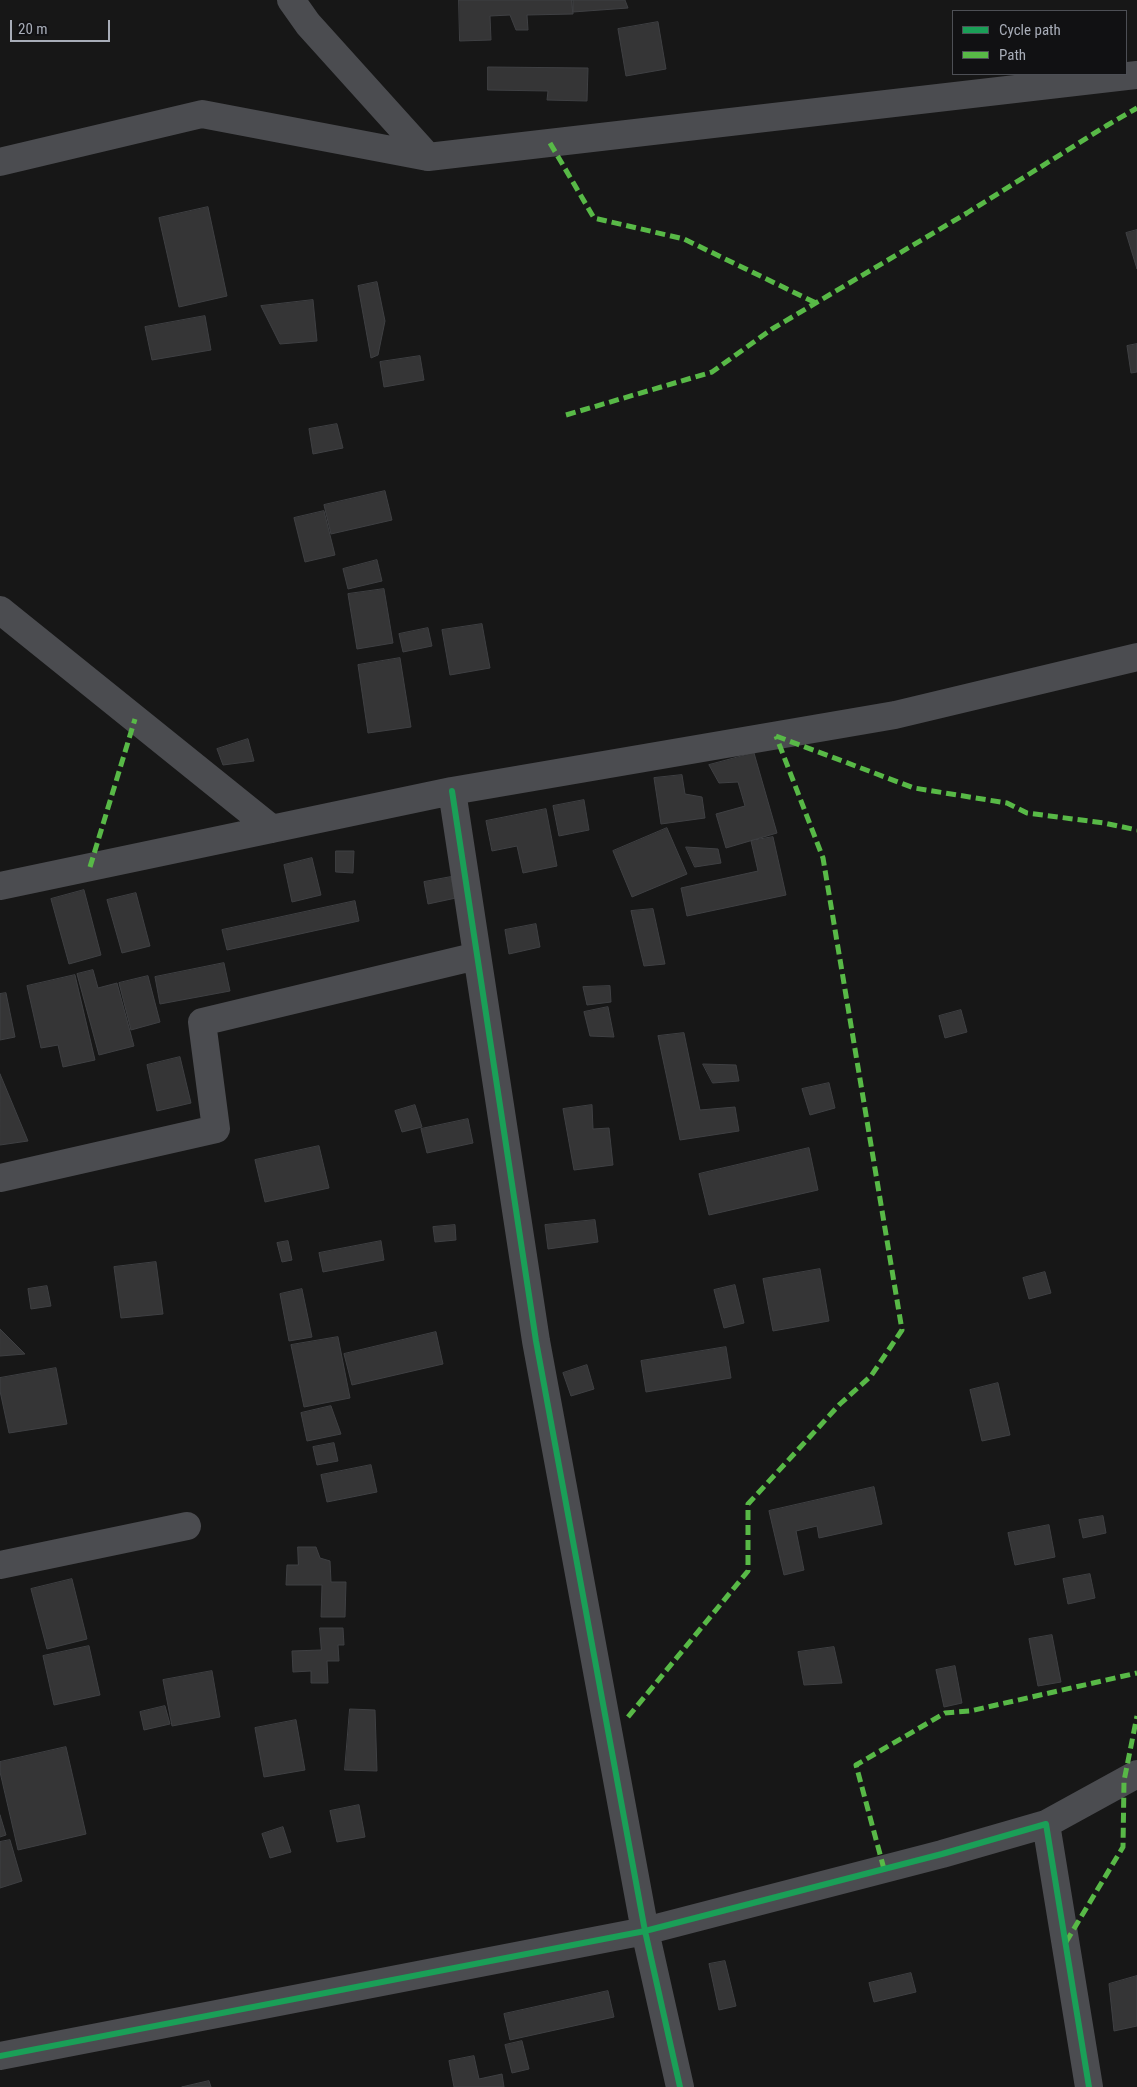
<!DOCTYPE html>
<html>
<head>
<meta charset="utf-8">
<style>
  body { margin:0 }
  #map { position:relative; width:1137px; height:2087px; overflow:hidden; background:#171717; font-family:"Roboto Condensed",sans-serif }
  canvas { display:block }
  .legend { position:absolute; left:952px; top:10px; width:175px; height:65px; box-sizing:border-box; background:#111113; border:1px solid #4d4f55; margin:0; padding:6px 9px; list-style:none; font-size:15px; color:#a8adb8 }
  .legend li { display:flex; align-items:center; gap:10px; height:25px }
  .legend b { width:25px; border:1px solid #4d4f55 }
  .scale { position:absolute; left:10px; top:20px; width:100px; height:22px; box-sizing:border-box; border:2px solid #a8adb8; border-top:0; padding-left:6px; font-size:15px; line-height:18px; white-space:nowrap; color:#a8adb8; -webkit-text-stroke:4px #111113; paint-order:stroke }
</style>
</head>
<body>
<div id="map">
<canvas width="1137" height="2087"></canvas>
<ul class="legend">
<li><b style="height:6px;background:#1a9f57"></b>Cycle path</li>
<li><b style="height:6px;background:#58b947"></b>Path</li>
</ul>
<div class="scale">20 m</div>
</div>
<script>
const context = document.querySelector('canvas').getContext('2d');
context.lineJoin = 'round';
function fill(path, color) { context.fillStyle = color; context.fill(path, 'evenodd'); }
function stroke(path, color, width, dash) { context.strokeStyle = color; context.lineWidth = width; context.lineCap = dash ? 'butt' : 'round'; context.setLineDash(dash || []); context.stroke(path); }
const building = new Path2D(`
  M459 0H573V14L527 15 528 30H516L510 15 490 16 491 40 460 41Z
  M572 0H625L628 8 573 12Z
  M658 22 666 69 626 76 618 29Z
  M488 67 588 68 587 101 547 100 548 91 488 90Z
  M208 207 227 296 179 307 159 218Z
  M1137 230V269L1126 233Z
  M377 282 385 321 378 355 371 358 358 286Z
  M313 300 317 341 280 344 261 306Z
  M205 316 211 350 152 360 145 327Z
  M1137 344V372L1131 373 1127 346Z
  M420 356 424 380 384 387 380 362Z
  M337 424 343 448 313 454 309 429Z
  M385 491 392 520 331 534 324 505Z
  M324 511 335 555 305 562 294 518Z
  M377 560 382 581 348 589 343 569Z
  M384 589 393 643 357 649 348 594Z
  M482 624 490 668 450 675 442 630Z
  M428 628 432 646 403 652 399 634Z
  M400 658 411 727 368 733 358 665Z
  M248 739 254 761 223 765 217 749Z
  M754 753 777 833 726 848 716 814 745 806 738 782 719 783 709 765Z
  M682 775 685 794 702 797 705 818 661 824 654 778Z
  M584 800 589 830 559 836 553 806Z
  M546 809 557 866 523 873 517 846 492 851 486 821Z
  M667 828 687 874 632 897 613 851Z
  M773 837 786 895 687 916 681 888 758 871 751 841Z
  M686 847 718 849 721 863 695 867Z
  M336 851H354L353 873 336 872Z
  M312 858 321 895 292 902 284 865Z
  M451 877 456 898 428 904 424 882Z
  M84 890 101 955 69 964 51 899Z
  M136 893 150 946 122 953 107 900Z
  M355 901 359 921 227 950 222 930Z
  M653 909 665 964 644 966 631 911Z
  M536 924 540 947 509 954 505 930Z
  M224 963 230 991 160 1004 155 977Z
  M93 970 98 988 117 983 134 1046 99 1055 77 974Z
  M75 975 95 1060 63 1067 58 1045 41 1048 27 986Z
  M148 976 160 1022 131 1030 119 983Z
  M610 986 611 1002 587 1005 583 987Z
  M6 993 15 1037 0 1040V994Z
  M608 1007 614 1037 590 1036 584 1012Z
  M961 1010 967 1032 945 1038 939 1016Z
  M684 1033 700 1110 735 1107 739 1131 680 1140 658 1036Z
  M180 1057 191 1103 157 1111 147 1065Z
  M703 1064 736 1065 739 1081 713 1083Z
  M0 1074 28 1141 0 1145Z
  M829 1083 835 1108 810 1115 802 1089Z
  M415 1105 422 1127 402 1132 395 1111Z
  M592 1105 593 1129 609 1128 613 1165 574 1170 563 1109Z
  M468 1119 473 1143 427 1153 421 1129Z
  M319 1146 329 1188 265 1202 255 1160Z
  M809 1148 818 1190 709 1215 699 1174Z
  M595 1220 598 1242 548 1249 545 1225Z
  M455 1225 456 1240 435 1242 433 1227Z
  M288 1241 292 1260 282 1262 277 1243Z
  M381 1241 384 1260 323 1272 319 1253Z
  M156 1262 163 1314 121 1318 114 1267Z
  M820 1269 829 1321 773 1331 763 1279Z
  M1045 1272 1051 1293 1029 1299 1023 1278Z
  M735 1285 744 1323 724 1328 714 1290Z
  M47 1286 51 1306 31 1309 28 1289Z
  M302 1289 312 1337 289 1341 280 1294Z
  M0 1329 25 1354 0 1356Z
  M436 1332 443 1364 352 1385 344 1354Z
  M338 1337 350 1398 304 1407 291 1345Z
  M726 1347 731 1378 646 1392 641 1361Z
  M587 1365 594 1389 571 1396 563 1373Z
  M56 1368 67 1424 9 1433 0 1391V1378Z
  M998 1383 1010 1435 982 1441 970 1390Z
  M331 1406 341 1434 307 1441 301 1413Z
  M334 1443 338 1461 317 1465 313 1447Z
  M371 1465 377 1492 327 1502 321 1475Z
  M874 1487 882 1524 819 1538 817 1526 796 1531 804 1570 784 1575 769 1511Z
  M1103 1516 1106 1533 1083 1538 1079 1520Z
  M1049 1525 1055 1557 1015 1565 1008 1533Z
  M298 1547H316L320 1558 330 1561 331 1582H346L345 1617H321L322 1585H286L287 1565H298Z
  M1090 1574 1095 1598 1068 1604 1063 1579Z
  M72 1579 87 1639 47 1649 31 1589Z
  M320 1628H343L344 1645H338L339 1661H327L328 1683H311V1671L293 1672 292 1651 321 1650Z
  M1052 1635 1061 1682 1038 1686 1029 1639Z
  M89 1646 100 1695 54 1705 43 1656Z
  M834 1647 842 1683 804 1685 798 1652Z
  M955 1666 962 1703 944 1707 936 1670Z
  M212 1671 220 1717 172 1726 163 1680Z
  M165 1706 170 1724 144 1730 140 1712Z
  M350 1709 375 1710 377 1771 345 1770Z
  M296 1720 305 1770 264 1777 255 1728Z
  M66 1747 86 1834 18 1850 0 1772V1762Z
  M359 1805 365 1837 337 1842 330 1811Z
  M0 1815 6 1835 0 1837Z
  M283 1827 291 1852 270 1858 262 1834Z
  M10 1840 22 1881 0 1888V1842Z
  M725 1961 736 2006 719 2010 709 1964Z
  M911 1973 916 1992 874 2002 869 1983Z
  M1137 1976V2026L1114 2031 1109 1984Z
  M608 1991 614 2017 510 2040 504 2014Z
  M522 2041 529 2069 512 2073 505 2045Z
  M474 2056 479 2079 502 2074 504 2087H454L449 2061Z
  M209 2081 211 2087H182Z`);
fill(building, '#353536');
stroke(building, '#3f4043', 1);
stroke(new Path2D(`
  M291 0 308 24 428 157
  M0 162 202 114 428 157 1137 75
  M0 610 272 829
  M452 791 536 1341 645 1931 680 2087
  M0 886 452 791 895 715 1137 657
  M0 1178 216 1129 202 1022 477 956
  M0 1565 187 1526
  M1046 1824 1137 1774
  M0 2056 645 1931 942 1854 1046 1824 1089 2087`), '#4b4c50', 28);
stroke(new Path2D(`
  M550 143 594 218 684 239 816 303
  M566 415 712 372 772 329 967 213 1106 126 1137 108
  M776 736 914 788 1007 803 1027 813 1104 823 1137 830
  M90 867 135 719
  M628 1717 748 1571V1504L840 1404 871 1376 902 1330 823 858 776 736
  M884 1869 856 1765 945 1713 970 1711 1137 1673
  M1066 1942 1123 1847 1124 1781 1137 1716`), '#58b947', 5, [10, 5]);
stroke(new Path2D(`
  M452 791 536 1341 645 1931 680 2087
  M0 2056 645 1931 942 1854 1046 1824 1089 2087`), '#1a9f57', 6);
</script>
</body>
</html>
